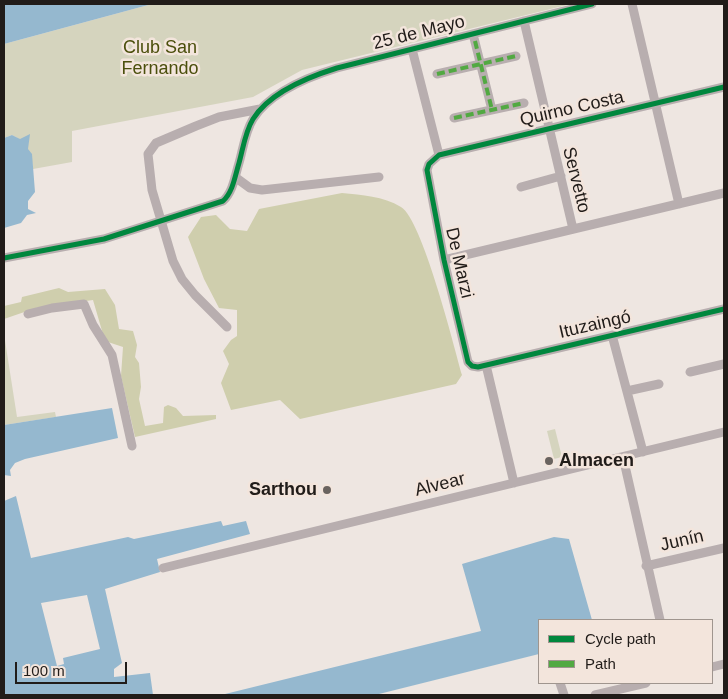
<!DOCTYPE html>
<html>
<head>
<meta charset="utf-8">
<style>
  body { margin:0 }
  #map { position:relative; width:728px; height:699px; overflow:hidden; background:#eee6e1; font-family:Arial,sans-serif }
  canvas { display:block }
  .frame { position:absolute; inset:0; border:5px solid #211c19; pointer-events:none }
  .legend { position:absolute; left:538px; top:619px; width:175px; height:65px; box-sizing:border-box; background:#f3e5dc; border:1px solid #9f958e; margin:0; padding:6px 9px; list-style:none; font-size:15px; color:#211c19 }
  .legend li { display:flex; align-items:center; gap:10px; height:25px }
  .legend b { width:25px; border:1px solid #9f958e }
  .scale { position:absolute; left:15px; top:662px; width:112px; height:22px; box-sizing:border-box; border:2px solid #211c19; border-top:0; padding-left:6px; font-size:15px; line-height:18px; white-space:nowrap; color:#211c19; -webkit-text-stroke:4px #f3e5dc; paint-order:stroke }
</style>
</head>
<body>
<div id="map">
<canvas width="728" height="699"></canvas>
<div class="frame"></div>
<ul class="legend">
<li><b style="height:6px;background:#00873e"></b>Cycle path</li>
<li><b style="height:6px;background:#52a942"></b>Path</li>
</ul>
<div class="scale">100 m</div>
</div>
<script>
const context = document.querySelector('canvas').getContext('2d');
context.lineJoin = 'round';
function fill(path, color) { context.fillStyle = color; context.fill(path, 'evenodd'); }
function stroke(path, color, width, dash) { context.strokeStyle = color; context.lineWidth = width; context.lineCap = dash ? 'butt' : 'round'; context.setLineDash(dash || []); context.stroke(path); }
function label(font, color, halo, rows, align = 'center') {
  context.font = font + ' Arial,sans-serif'; context.lineWidth = 5; context.setLineDash([]); context.textBaseline = 'middle'; context.strokeStyle = halo; context.fillStyle = color; for (const [text, x, y, turn = 0] of rows) {
    context.save(); context.translate(x, y); context.rotate((+turn || 0) * Math.PI / 180); context.textAlign = isNaN(turn) ? turn : align; if (halo) context.strokeText(text, 0, 0); context.fillText(text, 0, 0); context.restore();
  }
}
fill(new Path2D(`
  M152 4H571L302 70 253 97 72 131V162L33 169C32 154 26 141 12 135L4 138V44Z
  M4 334 17 417 55 412 56 417 4 425Z
  M555 429 562 457 554 459 547 431Z`), '#d5d4be');
fill(new Path2D(`
  M342 193C362 195 383 196 401 207 422 219 454 346 462 375L456 384 300 419 280 400 231 410 221 383 229 364 223 351 231 340 237 336V310L219 308 204 279 188 237 201 217 216 215 230 229 247 231 259 209Z
  M59 288 68 292 105 289 115 305 119 329 133 331 137 345 135 357 139 363 141 387 139 399 145 426 163 423 164 407 168 405 176 408 183 416 216 415V419L135 437 121 376 123 347 105 341 93 300 36 308 4 319V306L21 302 22 297Z`), '#cfcead');
fill(new Path2D(`
  M4 4H152L4 44Z
  M30 134 28 149 32 154 35 192 28 201V209L36 213 27 215 21 223 4 228V138L12 135 20 139Z
  M112 408 118 438 25 459 15 463 10 470 11 476 4 475V425Z
  M16 496 31 558 128 537 134 539 221 521 223 526 246 521 250 534 157 559 160 572 105 589 122 663 114 669V677L150 673 153 695H4V501ZM87 595 100 649 63 658 64 664 57 666 41 603Z
  M554 537 569 539 592 620H539V654L375 695H221L481 631 462 564Z`), '#95b8cf');
stroke(new Path2D(`
  M632 4 679 204
  M524 21 573 229
  M473 34 492 110
  M412 49 439 155
  M437 74 516 56
  M724 87 439 155 429 164 427 170 444 260 468 362 472 366 478 367 724 309
  M454 118 524 103
  M235 177 250 188 262 190 379 177
  M521 187 561 176
  M4 258 104 239 223 201C233 192 235 176 239 163 243 149 245 132 253 119 270 92 308 77 337 68L592 4
  M444 260 724 193
  M28 314 52 308 84 304 93 325 112 355 132 446
  M227 327 195 295 182 279 173 261 152 190 148 154 156 143 196 126 219 117 260 109
  M612 335 643 452
  M486 365 514 483
  M690 372 724 364
  M627 391 659 384
  M623 457 660 620
  M646 566 724 548
  M163 568 724 432
  M712 667 724 664
  M560 683 564 695
  M595 695 646 683`), '#b8aeaf', 9);
stroke(new Path2D(`
  M475 41 492 110
  M437 74 516 56
  M454 118 524 103`), '#52a942', 4, [8, 4]);
stroke(new Path2D(`
  M724 87 439 155 429 164 427 170 444 260 468 362 472 366 478 367 724 309
  M4 258 104 239 223 201C233 192 235 176 239 163 243 149 245 132 253 119 270 92 308 77 337 68L592 4`), '#00873e', 5);
for (const [x, y, r, color] of [
  [549,461,5,"#69635f"],
  [327,490,5,"#69635f"]
]) { const dot = new Path2D(); dot.arc(x, y, r, 0, 2 * Math.PI); context.fillStyle = color; context.fill(dot); stroke(dot, '#f3e5dc', 2); }
label('18px', '#211c19', '#f3e5dc', [
  ["25 de Mayo",419,33,-14],
  ["Quirno Costa",572,109,-13],
  ["Servetto",576,180,76],
  ["De Marzi",459,263,77],
  ["Ituzaingó",595,325,-13],
  ["Alvear",440,485,-14],
  ["Junín",682,541,-13]
]);
label('18px', '#4b4f0c', '#f3e5dc', [
  ["Club San",160,48],
  ["Fernando",160,69]
]);
label('bold 18px', '#211c19', '#f3e5dc', [
  ["Almacen",559,461],
  ["Sarthou",317,490,"right"]
], 'left');
</script>
</body>
</html>
